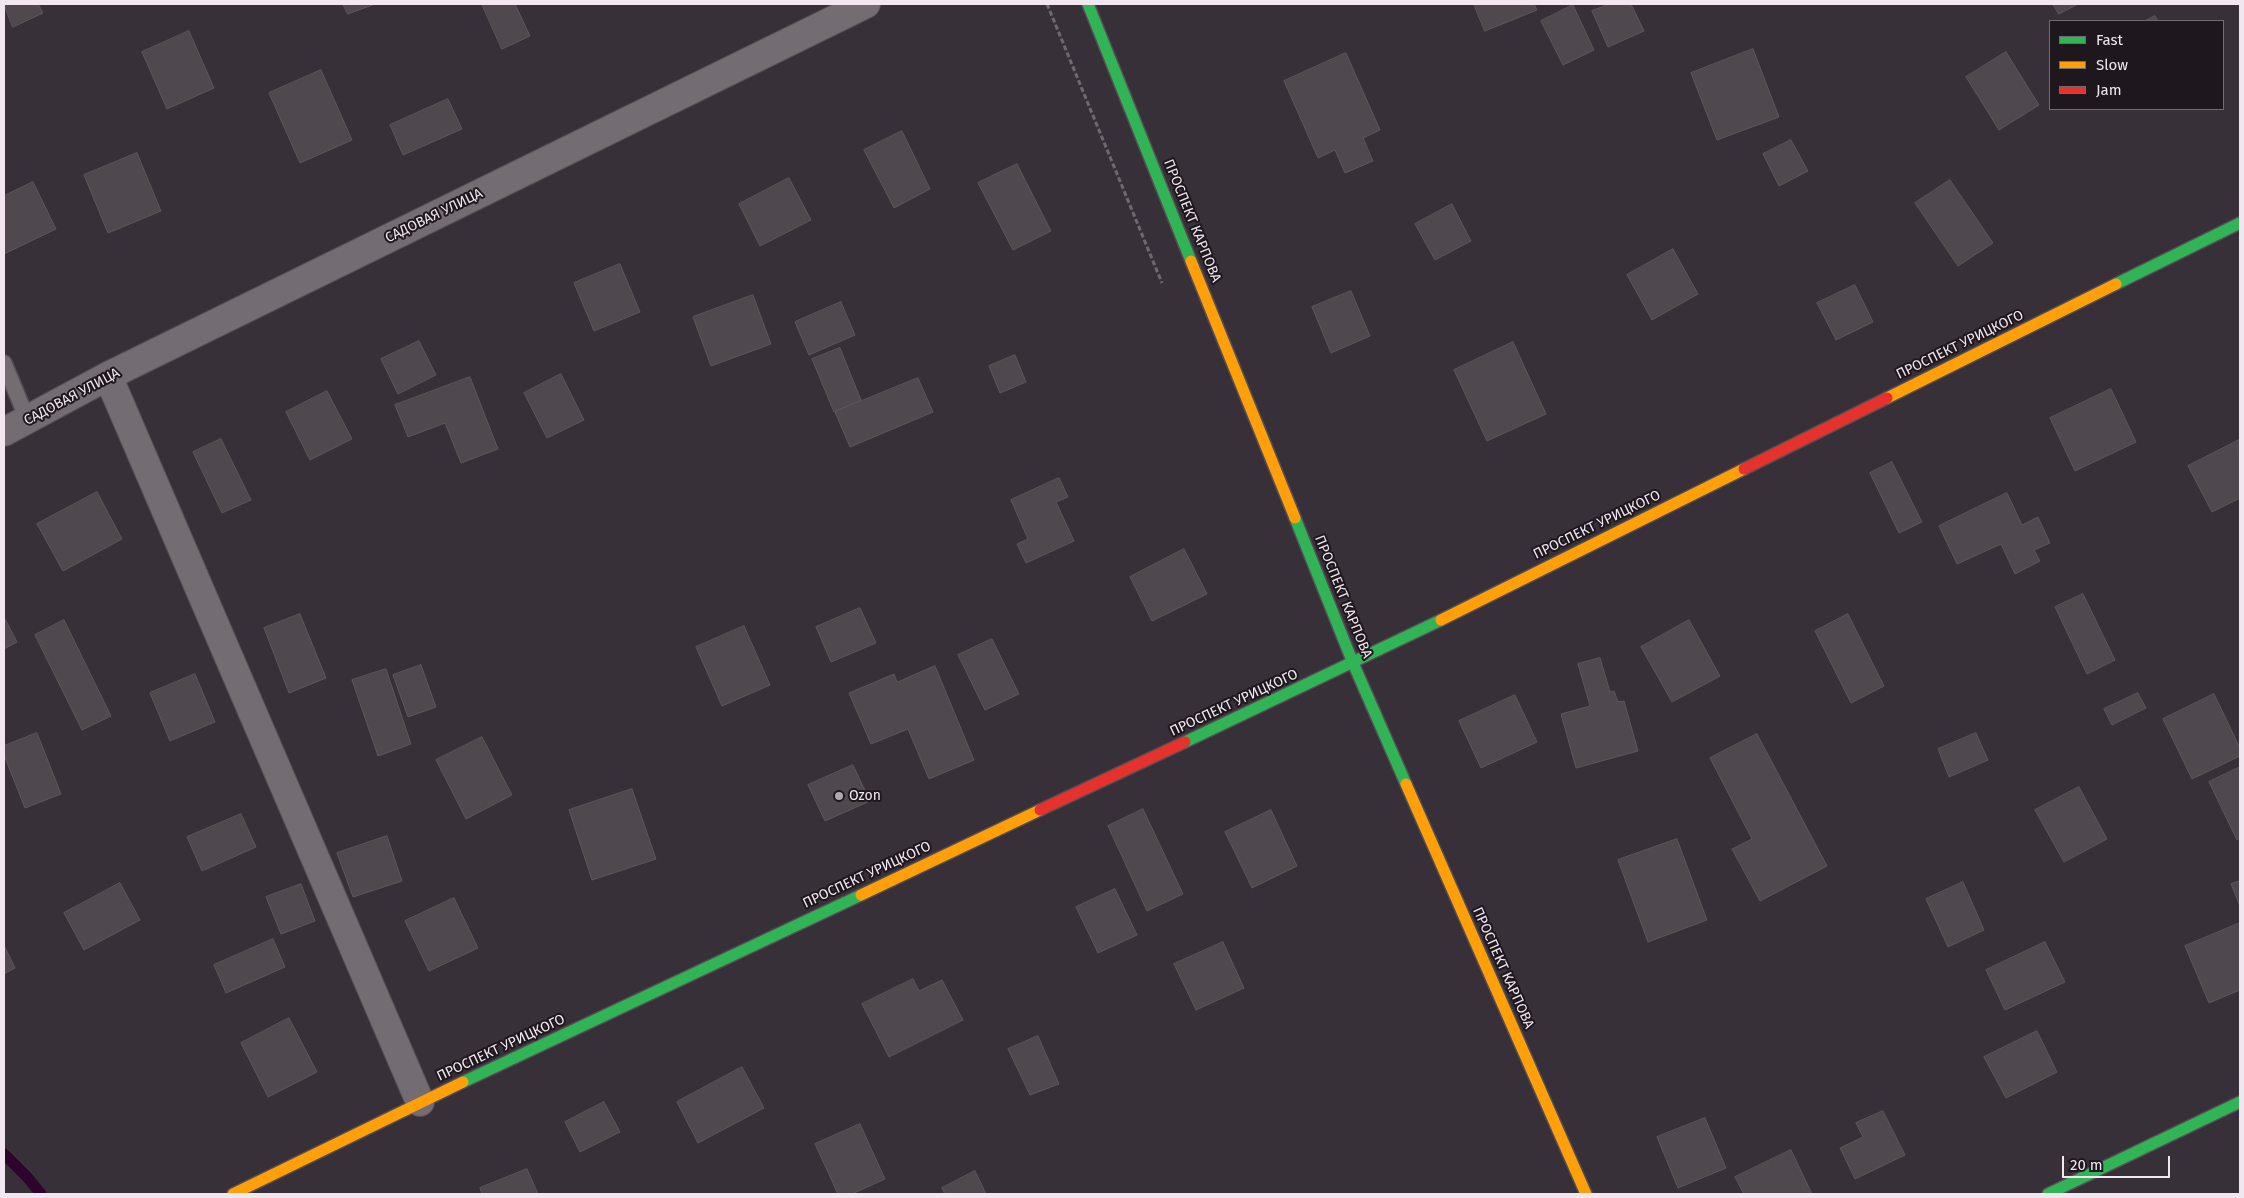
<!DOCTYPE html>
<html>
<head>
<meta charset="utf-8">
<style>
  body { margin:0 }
  #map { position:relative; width:2244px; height:1198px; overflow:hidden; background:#383038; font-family:"Fira Sans",sans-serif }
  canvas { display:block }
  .frame { position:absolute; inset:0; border:5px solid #f1e7f0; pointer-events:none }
  .legend { position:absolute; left:2049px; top:20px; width:175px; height:90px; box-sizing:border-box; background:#1f171e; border:1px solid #736a72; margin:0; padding:6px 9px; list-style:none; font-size:15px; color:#f1e7f0 }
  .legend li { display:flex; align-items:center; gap:10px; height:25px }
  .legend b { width:25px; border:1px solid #736a72 }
  .scale { position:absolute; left:2062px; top:1156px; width:108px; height:22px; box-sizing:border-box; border:2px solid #f1e7f0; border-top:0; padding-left:6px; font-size:15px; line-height:18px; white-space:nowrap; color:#f1e7f0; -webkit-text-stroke:4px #1f171e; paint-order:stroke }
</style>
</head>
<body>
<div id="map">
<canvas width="2244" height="1198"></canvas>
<div class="frame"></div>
<ul class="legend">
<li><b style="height:6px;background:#30b455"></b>Fast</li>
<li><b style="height:6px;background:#ff9f0a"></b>Slow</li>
<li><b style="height:6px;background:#e5322d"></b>Jam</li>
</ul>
<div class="scale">20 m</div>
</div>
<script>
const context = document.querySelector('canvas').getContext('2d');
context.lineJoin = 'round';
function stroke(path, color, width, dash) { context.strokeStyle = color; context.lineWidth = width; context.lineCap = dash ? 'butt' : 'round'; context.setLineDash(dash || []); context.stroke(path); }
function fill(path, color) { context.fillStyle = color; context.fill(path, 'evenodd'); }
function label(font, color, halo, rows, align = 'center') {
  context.font = font + ' "Fira Sans",sans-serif'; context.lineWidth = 4; context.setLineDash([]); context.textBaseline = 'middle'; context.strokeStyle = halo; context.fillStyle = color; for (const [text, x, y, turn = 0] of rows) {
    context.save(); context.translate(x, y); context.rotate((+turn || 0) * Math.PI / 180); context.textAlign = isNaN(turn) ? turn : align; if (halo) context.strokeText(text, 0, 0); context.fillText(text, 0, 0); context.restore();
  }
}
stroke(new Path2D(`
  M4 1154 28 1178 41 1194`), '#2d052c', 11);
const building = new Path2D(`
  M4 4H38L43 13 13 27Z
  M343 4H375L348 14Z
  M482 4H515L530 36 502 49Z
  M1474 4H1534L1537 10 1485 31Z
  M1610 4H1631L1644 31 1608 47 1592 11Z
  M2053 4H2078L2059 14Z
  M1573 5 1594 50 1563 65 1541 21Z
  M2155 16 2158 21H2145Z
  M189 31 214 88 167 109 142 52Z
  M1753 49 1779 117 1717 140 1691 73Z
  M2006 52 2039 105 1999 130 1966 77Z
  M1346 53 1380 130 1363 138 1373 161 1345 173 1335 150 1318 158 1284 81Z
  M321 70 352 140 300 163 269 93Z
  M448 99 462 129 403 155 390 125Z
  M902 131 930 189 894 208 864 150Z
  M1791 140 1808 171 1779 186 1763 154Z
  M137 153 161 211 108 233 84 175Z
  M1017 164 1051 231 1013 250 978 183Z
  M789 178 811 220 760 246 739 204Z
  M1950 180 1993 243 1958 266 1915 203Z
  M33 182 56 229 4 254V196Z
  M1452 204 1471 241 1435 260 1415 224Z
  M1673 249 1698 294 1652 320 1627 275Z
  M620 264 640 312 594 331 574 283Z
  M1855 285 1873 322 1836 340 1817 303Z
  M1351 291 1370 336 1331 353 1312 307Z
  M753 295 771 344 711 366 693 317Z
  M841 302 855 335 809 355 795 322Z
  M419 341 436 375 398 394 381 359Z
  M1513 342 1546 414 1487 441 1454 370Z
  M840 348 861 400 834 412 812 359Z
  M1015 355 1026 382 1000 393 989 366Z
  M561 374 584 420 547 438 524 393Z
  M470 377 498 449 461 463 445 423 408 437 395 405Z
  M918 378 933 412 850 447 835 412Z
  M2111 389 2136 442 2075 471 2050 418Z
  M327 391 352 439 310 460 286 412Z
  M221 439 251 500 222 513 193 452Z
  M2239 440 2240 498 2212 512 2188 466Z
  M1892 462 1922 522 1899 533 1870 473Z
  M1059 478 1068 497 1056 502 1074 541 1026 563 1017 544 1028 539 1011 500Z
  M97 492 122 539 63 571 37 524Z
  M2007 493 2022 525 2038 517 2050 543 2034 550 2040 561 2015 574 2001 544 1957 564 1939 526Z
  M1184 549 1207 594 1152 621 1130 577Z
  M2083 594 2115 660 2087 674 2055 607Z
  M860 608 876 643 831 662 816 627Z
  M300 614 326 678 289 693 264 628Z
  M1848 614 1884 686 1851 703 1815 631Z
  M4 617 17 642 4 649Z
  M64 620 111 716 82 730 35 635Z
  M1689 620 1720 676 1672 702 1641 647Z
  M744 626 770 685 722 706 696 647Z
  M992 639 1019 694 985 710 958 655Z
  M1600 658 1610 692 1614 691 1618 702 1624 701 1638 751 1576 768 1561 714 1590 706 1578 664Z
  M421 665 436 707 408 717 393 675Z
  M935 666 974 760 929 779 908 729 871 744 849 693 894 674 897 682Z
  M386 669 411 744 378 756 352 680Z
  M195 674 215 722 170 741 150 693Z
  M2138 693 2146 708 2112 725 2104 709Z
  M2214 694 2240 748V756L2192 779 2163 719Z
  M1515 695 1537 742 1481 768 1459 721Z
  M37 733 61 794 25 808 4 755V746Z
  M1976 733 1988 760 1949 777 1938 749Z
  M1757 734 1827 866 1760 901 1732 849 1752 839 1710 758Z
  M482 737 512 795 466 819 436 760Z
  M853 765 870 801 825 821 808 785Z
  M2240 767V838L2237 840 2209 782Z
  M2079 787 2107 839 2064 862 2035 810Z
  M632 789 656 859 592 880 569 810Z
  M1143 809 1183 894 1147 911 1108 826Z
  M1271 810 1297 866 1252 888 1225 832Z
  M241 814 256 847 202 871 187 837Z
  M387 836 402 881 353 897 337 853Z
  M1677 839 1707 920 1648 942 1618 860Z
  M2240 881V906L2231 884Z
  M1963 882 1984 930 1948 947 1926 899Z
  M120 883 140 920 84 950 64 913Z
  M301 884 315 921 281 934 266 897Z
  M1115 889 1137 935 1098 953 1076 907Z
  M454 898 478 948 429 971 405 921Z
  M2240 923V990L2209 1003 2185 946Z
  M273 939 285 967 226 993 214 965Z
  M1223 942 1244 988 1196 1010 1174 964Z
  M2045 942 2065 982 2005 1010 1986 970Z
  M4 945 15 968 4 974Z
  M913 979 919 991 942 980 963 1020 889 1057 862 1004Z
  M289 1018 317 1072 268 1097 241 1043Z
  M2037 1031 2057 1072 2006 1098 1984 1057Z
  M1038 1036 1059 1084 1030 1095 1008 1049Z
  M742 1067 764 1108 698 1143 677 1102Z
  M604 1102 620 1132 580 1152 565 1122Z
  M1883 1111 1905 1155 1855 1179 1840 1148 1863 1137 1856 1123Z
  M1705 1118 1726 1168 1678 1188 1657 1137Z
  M860 1124 885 1179 852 1194H838L815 1144Z
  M1791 1150 1812 1194H1744L1735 1177Z
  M527 1169 538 1194H482L480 1188Z
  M975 1171 986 1194H945L942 1188Z`);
fill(building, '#4f484e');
stroke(building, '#5d565d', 1);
const lane = new Path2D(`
  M4 363 28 421`);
const street = new Path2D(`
  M108 376 420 1102
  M4 432 108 376 866 4`);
const fast = new Path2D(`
  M1088 4 1191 261
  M2116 284 2240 223
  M1295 518 1353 663 1406 784
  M1185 742 1441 620
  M463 1082 861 895
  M2048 1194 2240 1102`);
const slow = new Path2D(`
  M1191 261 1295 518
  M1887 398 2116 284
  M1441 620 1744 469
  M1406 784 1586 1194
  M861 895 1040 810
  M233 1194 463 1082`);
const jam = new Path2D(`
  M1744 469 1887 398
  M1040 810 1185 742`);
stroke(lane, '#564e56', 18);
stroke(street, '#564e56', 30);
stroke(fast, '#564e56', 14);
stroke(slow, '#564e56', 14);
stroke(jam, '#564e56', 14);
stroke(new Path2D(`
  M1047 4 1162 283`), '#6e696e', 3, [5, 2.5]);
stroke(lane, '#746c73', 15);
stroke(street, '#746c73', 28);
stroke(fast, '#30b455', 11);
stroke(slow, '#ff9f0a', 11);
stroke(jam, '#e5322d', 11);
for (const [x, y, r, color] of [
  [839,796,5,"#b0a7b0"]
]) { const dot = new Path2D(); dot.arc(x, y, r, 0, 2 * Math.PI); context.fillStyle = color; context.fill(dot); stroke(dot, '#1f171e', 2); }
label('14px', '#f1e7f0', '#1f171e', [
  ["САДОВАЯ УЛИЦА",434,216,-26],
  ["ПРОСПЕКТ КАРПОВА",1192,221,68],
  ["ПРОСПЕКТ УРИЦКОГО",1960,345,-26],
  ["САДОВАЯ УЛИЦА",72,397,-28],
  ["ПРОСПЕКТ УРИЦКОГО",1597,525,-26],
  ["ПРОСПЕКТ КАРПОВА",1343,597,68],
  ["ПРОСПЕКТ УРИЦКОГО",1234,703,-25],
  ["ПРОСПЕКТ УРИЦКОГО",867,875,-25],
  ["ПРОСПЕКТ КАРПОВА",1503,968,66],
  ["ПРОСПЕКТ УРИЦКОГО",501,1048,-25]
]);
label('14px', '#f1e7f0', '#1f171e', [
  ["Ozon",849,796]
], 'left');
</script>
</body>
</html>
